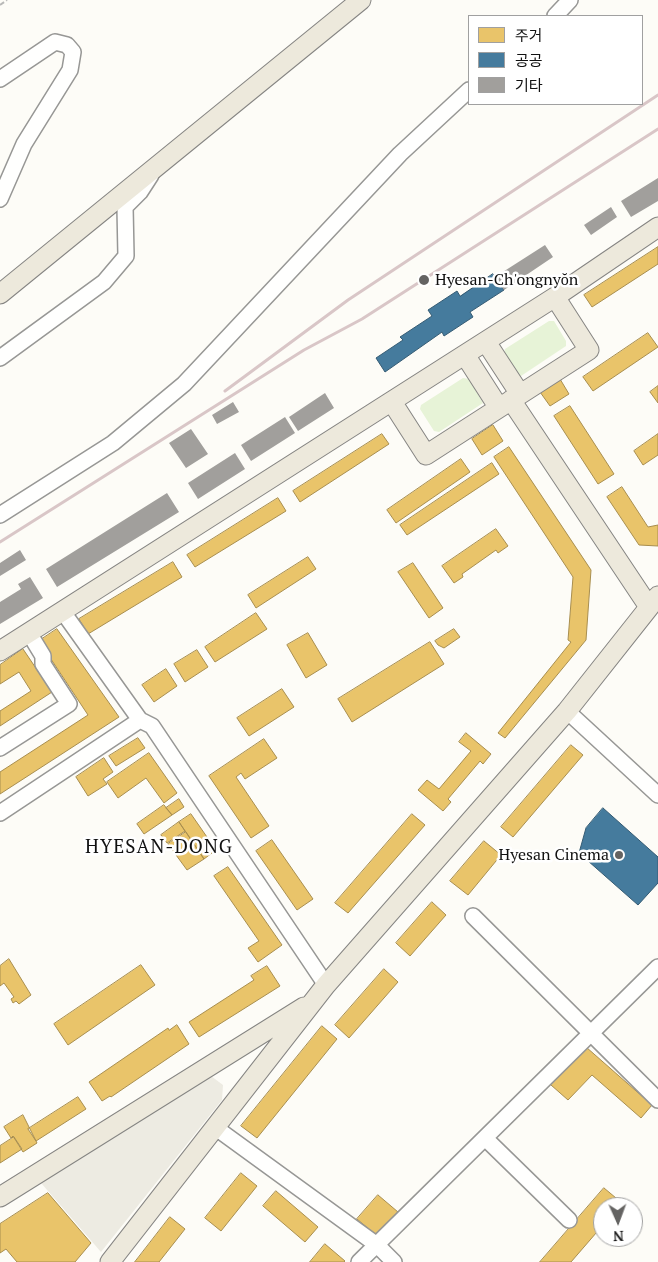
<!DOCTYPE html>
<html>
<head>
<meta charset="utf-8">
<style>
  body { margin:0 }
  #map { position:relative; width:658px; height:1262px; overflow:hidden; background:#fdfcf7; font-family:"PT Serif","Noto Sans KR",serif }
  canvas { display:block }
  .legend { position:absolute; left:468px; top:15px; width:175px; height:90px; box-sizing:border-box; background:#fff; border:1px solid #a0a0a0; margin:0; padding:6px 9px; list-style:none; font-size:15px; color:#111 }
  .legend li { display:flex; align-items:center; gap:10px; height:25px }
  .legend b { width:25px; border:1px solid #a0a0a0 }
  .north { position:absolute; left:593px; top:1197px; width:50px; height:50px; box-sizing:border-box; background:#fff; border:1px solid #a0a0a0; border-radius:50%; rotate:178deg; font-size:14px; font-weight:700; line-height:20px; text-align:center; color:#111 }
  .north::after { content:''; display:block; margin:auto; width:18px; height:22px; background:#646362; clip-path:polygon(50% 0,100% 100%,50% 72%,0 100%) }
</style>
</head>
<body>
<div id="map">
<canvas width="658" height="1262"></canvas>
<ul class="legend">
<li><b style="height:14px;background:#e9c46a"></b>주거</li>
<li><b style="height:14px;background:#457b9d"></b>공공</li>
<li><b style="height:14px;background:#a19f9c"></b>기타</li>
</ul>
<div class="north">N</div>
</div>
<script>
const context = document.querySelector('canvas').getContext('2d');
context.lineJoin = 'round';
function fill(path, color) { context.fillStyle = color; context.fill(path, 'evenodd'); }
function stroke(path, color, width, dash) { context.strokeStyle = color; context.lineWidth = width; context.lineCap = dash ? 'butt' : 'round'; context.setLineDash(dash || []); context.stroke(path); }
function label(font, color, halo, rows, align = 'center') {
  context.font = font + ' "PT Serif",serif'; context.lineWidth = 5; context.setLineDash([]); context.textBaseline = 'middle'; context.strokeStyle = halo; context.fillStyle = color; for (const [text, x, y, turn = 0] of rows) {
    context.save(); context.translate(x, y); context.rotate((+turn || 0) * Math.PI / 180); context.textAlign = isNaN(turn) ? turn : align; if (halo) context.strokeText(text, 0, 0); context.fillText(text, 0, 0); context.restore();
  }
}
fill(new Path2D(`
  M549 321H554L566 341V346L521 376 517 375 504 353 505 349Z
  M463 378 469 379 483 403 439 432 434 431 420 409 421 405Z`), '#e7f3d7');
fill(new Path2D(`
  M211 1076 223 1085 222 1100 101 1252 41 1183 194 1081Z`), '#edebe2');
const homes = new Path2D(`
  M658 247V264L592 307 584 295Z
  M648 333 658 347 593 391 583 377Z
  M560 379 569 394 550 406 540 392Z
  M658 386V403L650 392Z
  M570 406 614 474 598 484 554 416Z
  M493 425 503 441 482 455 472 439Z
  M382 434 389 444 300 502 293 491Z
  M658 434V455L643 465 634 451Z
  M509 447 591 570 586 640 505 738 498 733 571 642 568 640 573 577 494 457Z
  M461 459 470 472 396 523 387 510Z
  M492 463 499 474 407 535 400 525Z
  M622 487 648 527 658 525V546L639 545 607 497Z
  M278 498 286 511 195 567 187 555Z
  M496 529 508 546 498 553 496 550 462 574 463 577 454 583 442 566Z
  M308 557 316 569 256 608 248 595Z
  M173 562 182 577 88 634 79 619Z
  M413 563 443 608 429 618 398 572Z
  M256 613 267 629 215 662 205 647Z
  M57 629 119 717 0 794V772L88 715 39 641Z
  M454 629 460 637 444 648 438 645 435 641Z
  M308 633 327 665 306 678 287 645Z
  M430 642 444 664 352 722 338 699Z
  M23 649 52 692 0 726V711L31 691 19 672 0 684V665Z
  M197 650 208 667 185 682 174 664Z
  M166 669 177 686 154 702 142 685Z
  M282 689 294 707 249 736 237 718Z
  M466 733 491 754 483 764 480 761 448 799 451 802 443 811 418 790 427 780 439 789 471 751 459 742Z
  M138 738 145 748 116 766 109 756Z
  M264 739 277 758 245 779 241 773 236 777 269 826 251 838 209 776Z
  M571 745 583 755 513 837 501 827Z
  M149 753 177 793 164 803 146 778 118 798 107 782Z
  M104 758 113 772 103 779 107 784 88 796 76 777Z
  M179 799 184 807 172 815 166 808Z
  M164 805 172 815 144 834 137 824Z
  M191 814 216 850 204 859 179 822Z
  M412 814 425 825 348 913 335 903Z
  M179 822 185 831 167 843 161 835Z
  M186 832 204 859 187 870 168 844Z
  M272 840 313 899 297 910 256 851Z
  M484 841 501 855 468 895 450 881Z
  M228 867 282 945 258 962 248 948 259 941 214 876Z
  M432 902 446 915 410 956 396 943Z
  M9 959 31 995 19 1004 16 1001 13 1003 11 999 14 997 4 983 0 986V966Z
  M141 965 155 985 68 1045 54 1024Z
  M267 966 280 986 199 1037 189 1022 254 980 251 976Z
  M384 969 398 982 349 1038 335 1025Z
  M177 1025 189 1044 111 1097 110 1096 102 1101 89 1082 168 1028 169 1030Z
  M322 1026 337 1039 257 1138 241 1126Z
  M586 1047 652 1105 641 1118 592 1075 568 1100 551 1085Z
  M78 1097 86 1109 36 1141 28 1129Z
  M23 1115 37 1143 23 1152 13 1136 11 1138 4 1127Z
  M14 1137 22 1149 0 1163V1146Z
  M241 1173 257 1186 221 1231 205 1218Z
  M604 1188 622 1203 618 1207H603V1225L571 1262H540Z
  M276 1191 318 1227 305 1242 263 1206Z
  M48 1193 91 1243 75 1262H17L6 1249 0 1253V1224Z
  M378 1195 398 1212 377 1236 357 1219Z
  M170 1217 185 1229 159 1262H135Z
  M325 1244 345 1261 344 1262H310Z`);
fill(homes, '#e9c46a');
stroke(homes, '#a88e4f', 1);
const public = new Path2D(`
  M493 274 504 290 470 312 473 317 444 336 442 332 385 372 376 358 403 340 400 337 432 316 428 310 457 291 460 296Z
  M603 808 658 857V883L638 905 579 853 586 828Z`);
fill(public, '#457b9d');
stroke(public, '#355b73', 1);
fill(new Path2D(`
  M658 178V201L631 217 621 201Z
  M611 207 617 217 591 235 584 225Z
  M545 245 553 257 504 290 495 277Z
  M325 393 334 408 298 431 289 417Z
  M233 402 239 412 217 424 212 415Z
  M285 417 295 433 251 461 241 445Z
  M191 429 208 454 186 468 169 443Z
  M235 453 245 469 198 499 188 483Z
  M167 493 179 512 57 587 46 569Z
  M20 550 26 560 0 576V563Z
  M30 577 43 598 0 624V602L21 589 18 584Z`), '#a19f9c');
const minor = new Path2D(`
  M555 16 570 0
  M0 79 55 42 67 45 73 52 70 70 24 144 0 199
  M0 358 104 282 126 256 125 207 140 192 151 175
  M0 515 113 443 184 384 400 154 469 90
  M63 612 140 720 152 726 326 985
  M567 711 658 795
  M0 748 69 704 43 664V656L29 633
  M0 813 140 720
  M473 916 658 1100
  M216 1128 377 1245 394 1262
  M486 1139 569 1220
  M359 1262 658 967`);
const major = new Path2D(`
  M0 294 361 0
  M486 342 520 394
  M465 355 499 408
  M511 400 649 607
  M392 402 426 455 589 350 555 297
  M0 651 555 297 658 227
  M0 1197 304 1007
  M110 1262 326 985 567 711 658 596`);
stroke(minor, '#979795', 18);
stroke(major, '#858482', 21);
stroke(new Path2D(`
  M0 5 7 0`), '#b9b9b8', 2, [5, 2.5]);
stroke(minor, '#fffffe', 15);
stroke(major, '#ede9dc', 19);
stroke(new Path2D(`
  M225 391 348 300 658 95
  M0 542 304 350 362 319 658 129`), '#d9c6c7', 3);
for (const [x, y, r, color] of [
  [424,280,6,"#646362"],
  [619,855,5,"#646362"]
]) { const dot = new Path2D(); dot.arc(x, y, r, 0, 2 * Math.PI); context.fillStyle = color; context.fill(dot); stroke(dot, '#fff', 2); }
label('16px', '#111', '#fff', [
  ["Hyesan-Ch'ongnyŏn",435,280],
  ["Hyesan Cinema",609,855,"right"]
], 'left');
context.letterSpacing = '1px';
label('19px', '#111', '#fff', [
  ["HYESAN-DONG",159,848]
]);
context.letterSpacing = '0px';
</script>
</body>
</html>
